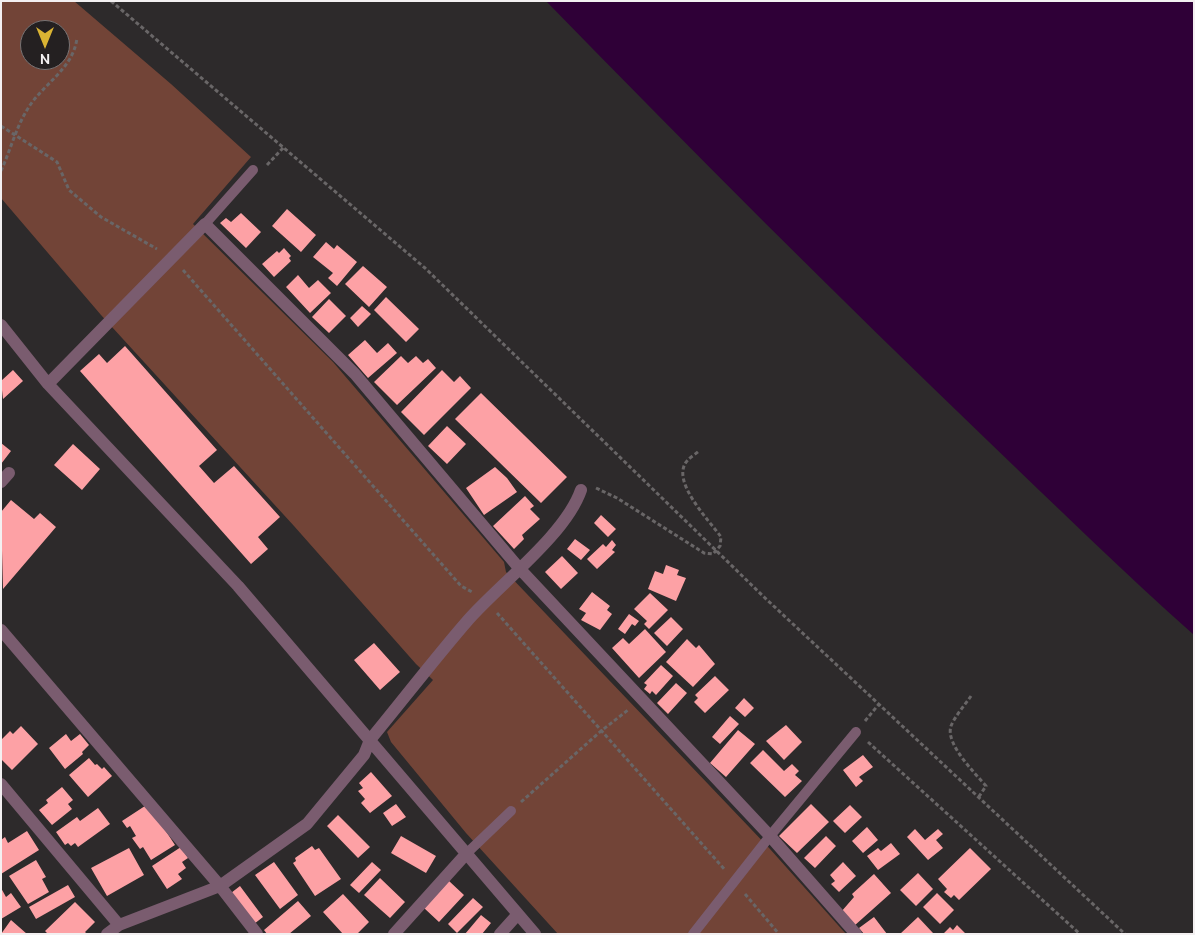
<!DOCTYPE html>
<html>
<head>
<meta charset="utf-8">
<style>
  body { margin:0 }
  #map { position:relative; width:1195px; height:935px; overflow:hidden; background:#2d2a2b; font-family:Ubuntu,sans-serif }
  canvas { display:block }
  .frame { position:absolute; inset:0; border:2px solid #f3f0f1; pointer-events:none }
  .north { position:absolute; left:20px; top:20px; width:50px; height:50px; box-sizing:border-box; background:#242021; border:1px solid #777374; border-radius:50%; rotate:180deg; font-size:14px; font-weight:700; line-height:20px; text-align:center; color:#f3f0f1 }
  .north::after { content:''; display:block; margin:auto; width:18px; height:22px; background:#dab333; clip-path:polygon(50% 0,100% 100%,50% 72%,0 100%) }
</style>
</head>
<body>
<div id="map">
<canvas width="1195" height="935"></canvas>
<div class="frame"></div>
<div class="north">N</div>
</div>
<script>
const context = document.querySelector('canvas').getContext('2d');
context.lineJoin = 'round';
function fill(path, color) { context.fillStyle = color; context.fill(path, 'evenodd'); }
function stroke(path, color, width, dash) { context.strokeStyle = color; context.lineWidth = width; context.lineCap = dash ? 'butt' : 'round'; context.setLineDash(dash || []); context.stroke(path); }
fill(new Path2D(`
  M1 1H74L171 84 251 157 193 224 333 362 504 562 506 572 770 849 846 934H558L466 833 391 742 387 732 433 680 416 664 294 526 101 315 1 198ZM30 30H60V60H30Z`), '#724437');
fill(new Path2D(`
  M546 1H1194V635C1123 572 1056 506 988 441 838 297 691 150 546 1Z`), '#2f0037');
fill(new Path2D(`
  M287 209 316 235 301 252 272 226Z
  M241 213 261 232 246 248 220 223 226 218 231 222Z
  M326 242 334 249 337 245 357 262 337 286 328 278 333 273 313 257Z
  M284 248 291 256 289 258 291 261 274 277 262 264 277 251 279 253Z
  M363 266 387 287 369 307 345 284Z
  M298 275 309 288 318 280 331 293 310 313 286 287Z
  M386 297 419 329 406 342 374 310Z
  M329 299 346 316 329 333 312 317Z
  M362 306 371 314 358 327 350 318Z
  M365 340 377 353 388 343 397 353 368 378 348 355Z
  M125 346 217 450 199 466 214 483 234 466 280 517 258 537 268 549 251 564 80 371 99 354 107 363Z
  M401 356 408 363 416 356 423 363 428 359 436 368 397 405 374 382Z
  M13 370 23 381 3 399 1 381Z
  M442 370 454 382 460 376 471 388 424 435 401 412Z
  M481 393 567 477 541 503 455 419Z
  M447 426 466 444 447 464 428 446Z
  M1 443 11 451 1 464Z
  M73 444 100 469 82 490 54 465Z
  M495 467 507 478 517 492 484 515 466 488Z
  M525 496 534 506 530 509 540 519 522 535 524 539 514 549 493 526Z
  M11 500 34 519 40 513 56 527 3 589 1 512Z
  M601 515 616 529 608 537 594 523Z
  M575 539 590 550 581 560 567 549Z
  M612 540 616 545 612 550 615 552 597 569 587 559 603 544 606 547Z
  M562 556 578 573 561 589 545 572Z
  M666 565 679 570 677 575 686 578 676 601 648 589 655 571 663 574Z
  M592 592 610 606 607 610 612 614 600 630 581 620 586 613 579 609Z
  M650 593 668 610 649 629 644 624 647 621 634 609Z
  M629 614 639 621 635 626 632 624 625 634 618 629Z
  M671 617 683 629 667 646 654 633Z
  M645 629 666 652 639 678 612 648 623 638 629 644Z
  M687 639 696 648 699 645 715 664 693 687 666 662Z
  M374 643 400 672 380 690 354 660Z
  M661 665 673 676 656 695 652 691 650 694 644 689 647 685 644 683Z
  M715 676 729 690 705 713 694 702 698 698 695 695Z
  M676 683 687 693 668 714 657 703Z
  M744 698 754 708 745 717 735 708Z
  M730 716 739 724 720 744 712 737Z
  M786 725 802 742 784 760 766 741Z
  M21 726 38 744 12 770 1 759V740L10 731 13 734Z
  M738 730 755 744 726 777 710 763Z
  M66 734 71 741 80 734 89 745 82 752 83 754 65 769 49 748Z
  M763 750 784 771 792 764 799 771 795 775 802 781 785 797 750 763Z
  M863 755 873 767 859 777 863 781 856 787 843 770Z
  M89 758 95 765 97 764 102 769 104 767 112 776 88 797 69 775Z
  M371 772 392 796 370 813 361 803 365 799 358 791 363 788 359 783Z
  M62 787 73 800 68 804 72 809 52 825 39 810 48 803 46 800Z
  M148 804 175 845 151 860 143 847 140 849 132 838 136 836 130 826 127 828 122 821Z
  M396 804 406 817 392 826 383 813Z
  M811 804 829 822 797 853 779 836Z
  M850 805 862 817 845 833 833 821Z
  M98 808 110 824 78 847 75 843 71 846 68 843 65 845 56 832 77 817 80 821Z
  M338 815 370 847 358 858 327 826Z
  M867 827 878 840 863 853 852 841Z
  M915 829 925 840 938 829 943 834 936 840 943 848 928 860 907 837Z
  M27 831 39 850 1 874V840L5 837 8 843Z
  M401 836 436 856 426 873 391 853Z
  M826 836 836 846 815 868 804 858Z
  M891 843 900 854 878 870 867 856 878 848 881 851Z
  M312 846 315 850 319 848 341 879 315 896 293 863 296 861 295 858Z
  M181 847 188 858 182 862 186 868 178 874 182 879 167 889 152 866Z
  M129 848 144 875 107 896 91 868Z
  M970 848 991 869 959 900 954 895 951 898 944 892 947 889 938 879Z
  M36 860 46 877 42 879 49 892 28 904 9 876Z
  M274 862 298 895 280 909 255 875Z
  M372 862 381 870 359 893 350 885Z
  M843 862 856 876 839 892 831 884 835 881 830 875Z
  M918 873 933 889 916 906 900 890Z
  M874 874 891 893 854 926 841 912 854 897 852 894Z
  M380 878 405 902 390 918 364 895Z
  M449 881 464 895 439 922 424 908Z
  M68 885 75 897 36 919 29 907Z
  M240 886 263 917 254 924 231 893Z
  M1 888 6 897 11 893 21 907 1 919Z
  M937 893 954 910 940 924 923 907Z
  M343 894 369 922 357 934H343L323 912Z
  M473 898 483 907 457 933 448 924Z
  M298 901 311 916 289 934H267L264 930Z
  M75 902 95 922 85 932 87 934H48L45 931Z
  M481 915 491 923 482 934H465Z
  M874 917 887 934H864L859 928Z
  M918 917 933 933 932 934H900Z
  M11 920 27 934H1Z
  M957 925 966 934H943L950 927 953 930Z`), '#fda1a5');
stroke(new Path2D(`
  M111 1 425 268 764 597 1125 934
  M1 126 57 162 69 190 101 217 157 249
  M267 165 284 147
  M1 171C10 151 16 128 27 110 42 84 73 70 77 38
  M183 270 461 586 472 592
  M596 488 617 498 704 553 713 554 720 546 721 537C709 520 670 481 687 461 690 457 696 454 699 451
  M497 613 725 870
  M971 696C965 705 955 716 951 726 945 744 975 773 986 786L978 798
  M865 721 879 704
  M868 742 1080 934
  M521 802 601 731 628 710
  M745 894 779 934`), '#696667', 3, [4, 2.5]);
stroke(new Path2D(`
  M205 224 253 170
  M466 854 511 811
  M693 934 770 836 856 732`), '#7a5c6f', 10);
stroke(new Path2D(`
  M1 325 48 384 238 586 535 934
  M48 384 205 224 355 374 519 568 770 836 856 934
  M1 482 9 473
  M1 630 220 886 257 934
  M1 784 119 925 220 886 307 824 364 755 370 740C403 700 435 658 469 619 501 583 566 534 581 490
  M107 934 119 925
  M394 934 466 854
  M500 934 518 914`), '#7a5c6f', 12);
</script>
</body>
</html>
